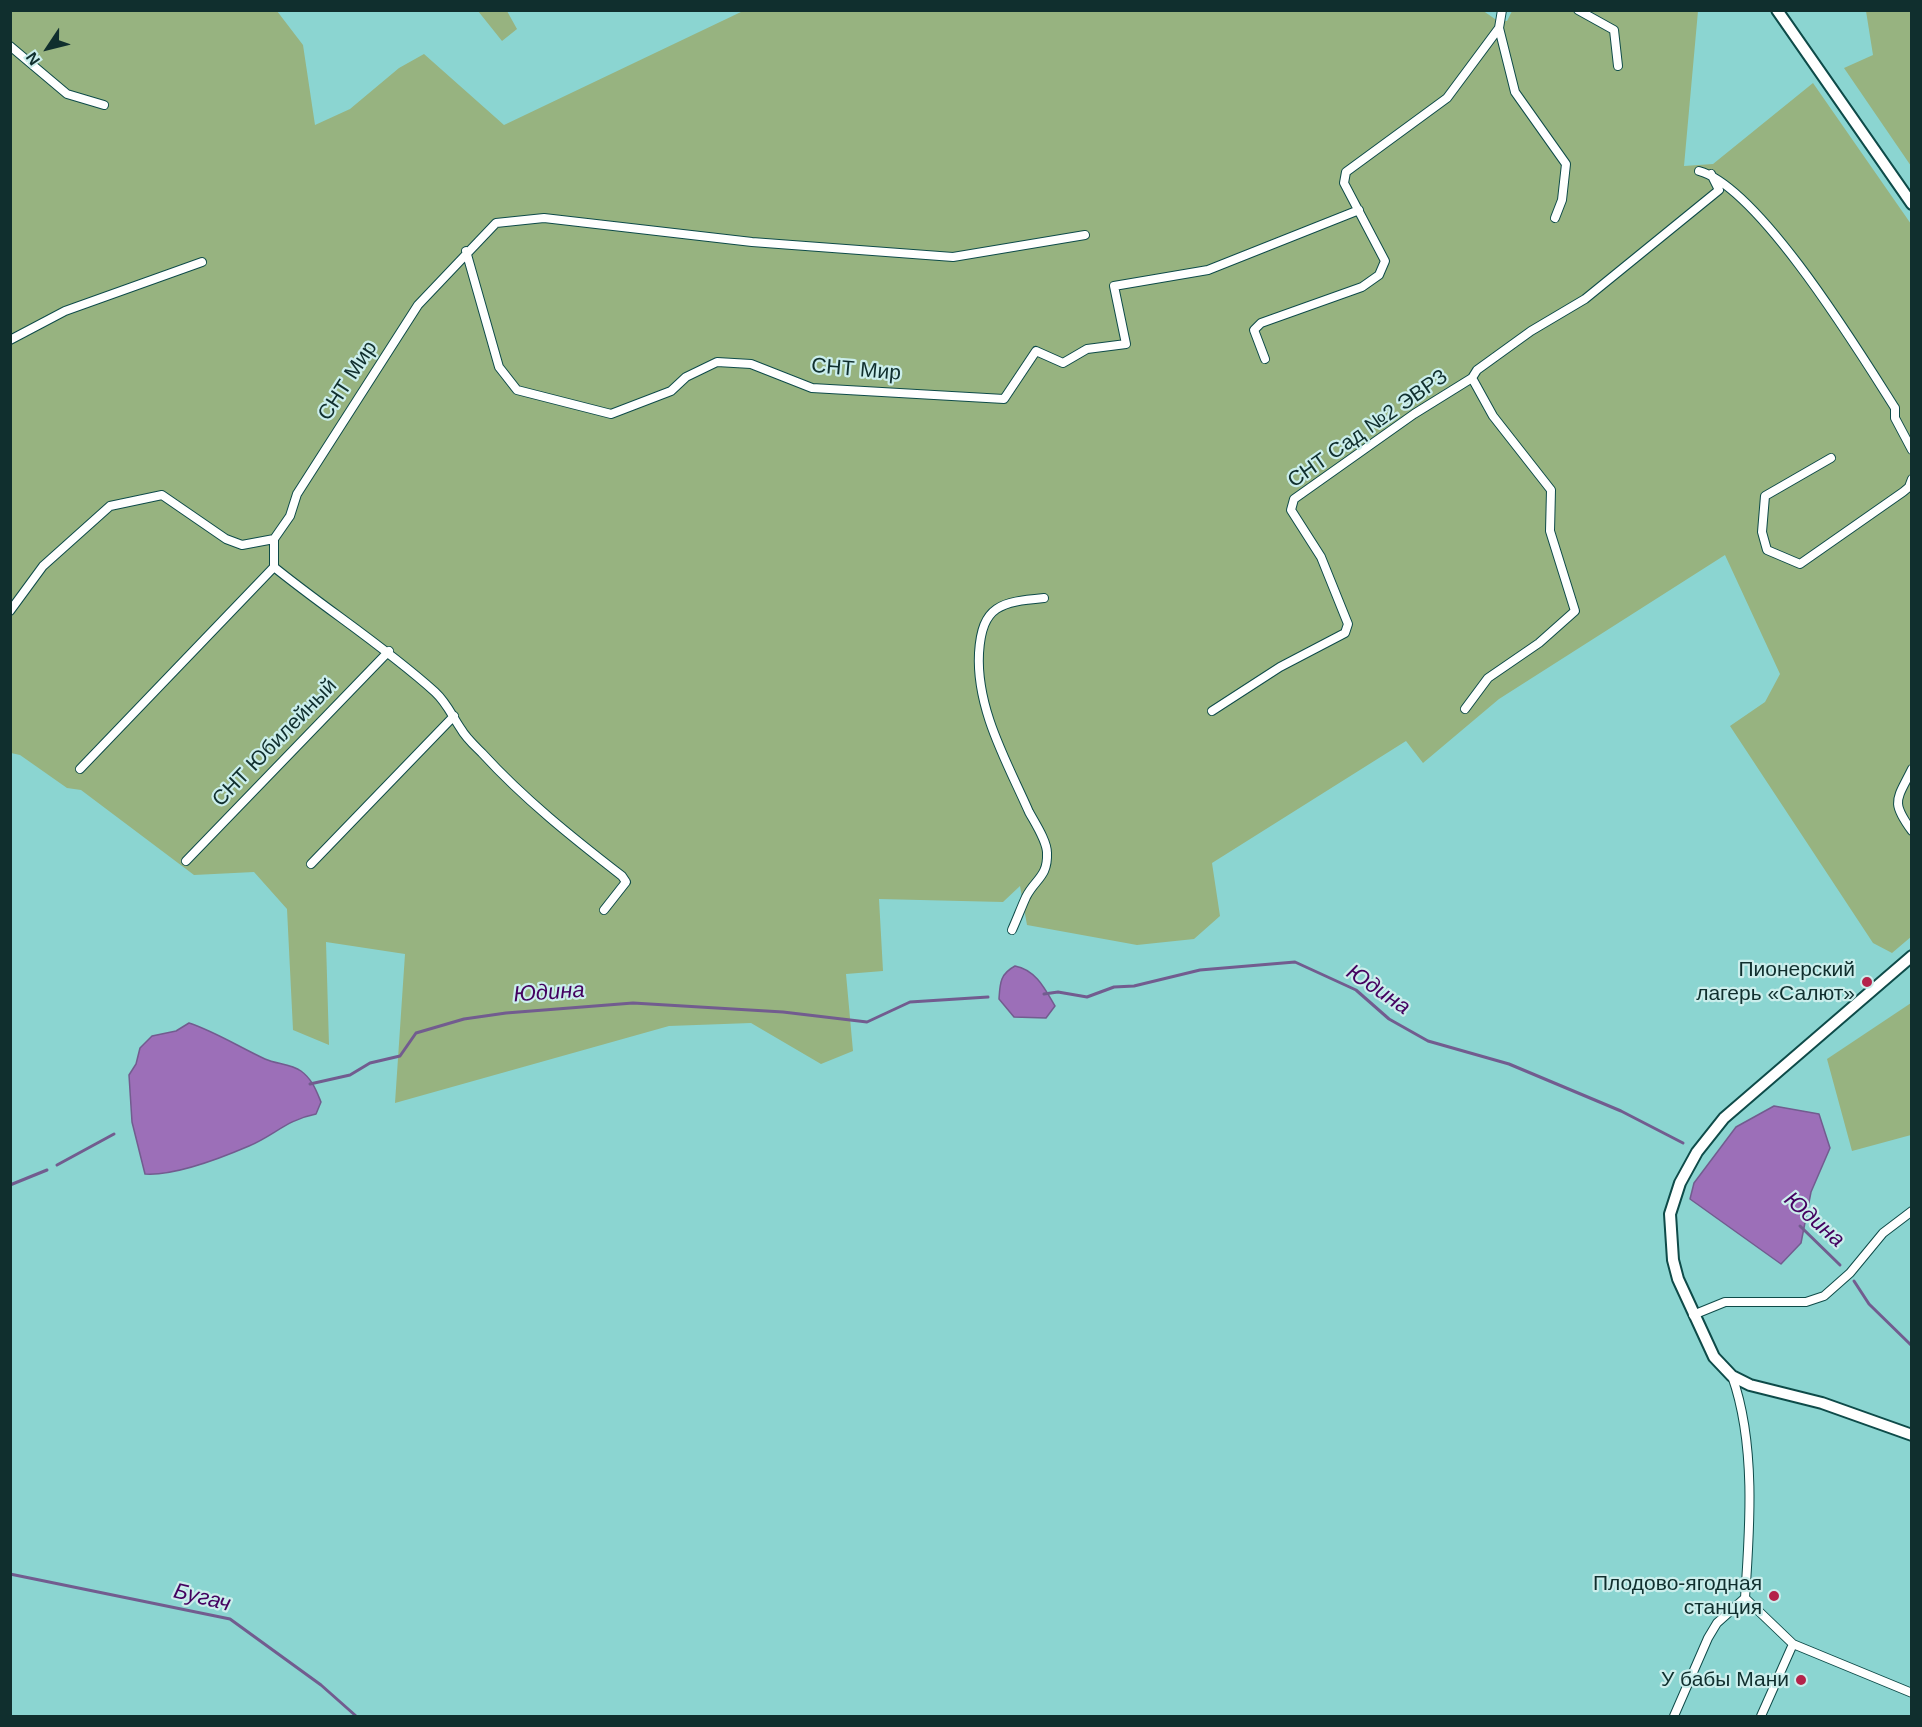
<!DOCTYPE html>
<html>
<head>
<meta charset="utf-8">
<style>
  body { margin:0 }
  #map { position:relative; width:1922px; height:1727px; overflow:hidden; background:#8bd5d1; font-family:Arial,sans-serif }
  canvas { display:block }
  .frame { position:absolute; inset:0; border:12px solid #102f2e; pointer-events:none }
  .north { position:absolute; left:18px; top:18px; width:60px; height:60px; -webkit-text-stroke:4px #cbeeec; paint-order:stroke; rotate:235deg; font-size:16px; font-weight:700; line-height:24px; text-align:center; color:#102f2e }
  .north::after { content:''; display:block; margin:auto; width:21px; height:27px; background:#102f2e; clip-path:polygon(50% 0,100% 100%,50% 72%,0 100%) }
</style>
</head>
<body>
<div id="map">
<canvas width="1922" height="1727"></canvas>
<div class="frame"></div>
<div class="north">N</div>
</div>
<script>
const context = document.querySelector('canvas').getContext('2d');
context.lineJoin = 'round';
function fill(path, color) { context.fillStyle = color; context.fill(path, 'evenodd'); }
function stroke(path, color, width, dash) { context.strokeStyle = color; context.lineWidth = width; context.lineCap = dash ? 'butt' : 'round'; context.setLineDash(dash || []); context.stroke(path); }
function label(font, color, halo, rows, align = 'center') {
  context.font = font + ' Arial,sans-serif'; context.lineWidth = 4.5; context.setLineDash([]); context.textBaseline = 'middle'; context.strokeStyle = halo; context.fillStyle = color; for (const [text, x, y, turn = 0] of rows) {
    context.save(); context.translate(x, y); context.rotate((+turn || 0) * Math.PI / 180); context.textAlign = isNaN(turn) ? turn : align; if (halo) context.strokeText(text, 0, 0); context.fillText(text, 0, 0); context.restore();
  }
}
fill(new Path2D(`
  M1482 10 1495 19 1507 21 1512 11H1698L1684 166 1713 164 1813 83 1911 224 1912 936 1892 953 1873 943 1730 726 1765 702 1780 674 1725 555 1499 699 1423 763 1406 741 1212 863 1220 916 1194 939 1137 945 1027 925 1020 886 1003 902 879 899 883 971 846 974 853 1051 821 1064 751 1023 669 1026 395 1103 405 954 326 942 329 1045 293 1030 287 909 254 872 194 875 81 790 67 788 20 755 11 753V11H277L303 45 315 125 350 109 399 68 424 54 504 125 743 11Z
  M478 11H507L517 29 502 41Z
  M1866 11H1911V166L1844 68 1873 55Z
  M1911 1003V1135L1852 1151 1827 1059Z`), '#97b380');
const water = new Path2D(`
  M1015 966C1036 970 1045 989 1055 1006L1046 1018 1014 1017 999 999C1000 983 1000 974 1015 966Z
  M189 1023C216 1032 239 1047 265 1059 276 1064 291 1064 301 1071 312 1079 316 1090 321 1102L316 1114C286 1120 275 1135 249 1146 221 1158 175 1176 145 1174L132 1122 129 1075 136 1064 140 1048 152 1036 176 1031Z
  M1774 1106 1819 1114 1830 1148 1811 1192 1801 1243 1781 1264 1690 1199 1694 1183 1736 1127Z`);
fill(water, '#9c6fb8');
stroke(water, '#725c8f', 1.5);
stroke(new Path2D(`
  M1044 994 1058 992 1087 997 1114 987 1134 986 1200 970 1295 962 1356 990 1389 1019 1428 1041 1509 1064 1621 1111 1683 1143
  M310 1084 350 1075 370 1063 400 1056 416 1033 464 1019 506 1013 633 1003 783 1012 867 1022 910 1002 988 997
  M57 1165 114 1134
  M10 1185 47 1170
  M1800 1226 1840 1265
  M1854 1281 1869 1304 1912 1346
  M10 1574 230 1619 321 1685 356 1716`), '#725c8f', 3);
const street = new Path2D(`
  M1578 10 1614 30 1618 66
  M1499 28 1515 92 1566 164 1562 200 1555 218
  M10 46 67 94 104 105
  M1699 171C1759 187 1860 353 1895 408V418L1912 450
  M466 251 499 367 517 390 611 414 671 391 686 377 717 362 751 364 812 388 1004 399 1036 351 1063 363 1087 349 1126 344 1114 286 1208 270 1359 210
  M10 340 65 311 202 262
  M1265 359 1254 330 1261 323 1362 287 1379 275 1385 261 1344 183 1346 172 1447 98 1499 28 1502 10
  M1831 458 1765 496 1762 532 1767 550 1800 564 1903 492 1909 487 1912 479
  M274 539 290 516 297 494 418 305 496 223 544 218 752 242 953 257 1085 235
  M274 539V567C327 610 384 646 435 692 447 703 452 716 461 729 466 738 475 746 482 753 524 799 573 838 622 876L626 882 604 910
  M10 611 43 566 110 506 162 495 226 539 242 545 274 539
  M1465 709 1488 678 1539 643 1575 611 1550 531 1551 490 1493 416 1472 378
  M1212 711 1280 667 1345 633 1348 624 1321 557 1291 510 1294 499 1414 414 1472 378 1477 370 1531 331 1585 299 1719 190 1711 174
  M80 769 274 567
  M1912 769C1897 800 1890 801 1912 831
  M186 861 389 651
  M311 864 454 716
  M1012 930C1017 919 1021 908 1026 897 1035 879 1048 877 1047 853 1047 841 1035 823 1029 812 1007 762 976 709 979 653 982 605 1001 602 1044 598
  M1693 1315 1725 1302H1806L1824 1296 1850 1273 1883 1233 1912 1211
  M1745 1598 1793 1644
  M1674 1716 1708 1638 1717 1623 1745 1598C1750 1528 1756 1443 1732 1376
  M1761 1716 1793 1644 1912 1693`);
const secondary = new Path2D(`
  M1777 10 1912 204
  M1912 956 1724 1118 1697 1152 1680 1183 1670 1214 1673 1260 1678 1279 1714 1357 1732 1376 1750 1385 1822 1403 1912 1435`);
stroke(street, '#0e4b49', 10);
stroke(secondary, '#0e4b49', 14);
stroke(street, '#fff', 8);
stroke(secondary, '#fff', 10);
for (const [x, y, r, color] of [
  [1867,982,6,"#b4234a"],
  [1774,1596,6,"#b4234a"],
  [1801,1680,6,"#b4234a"]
]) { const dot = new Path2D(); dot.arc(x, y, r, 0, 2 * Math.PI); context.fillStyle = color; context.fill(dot); stroke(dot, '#cbeeec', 2); }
label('21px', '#102f2e', '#cbeeec', [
  ["СНТ Мир",856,370,5],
  ["СНТ Мир",348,381,-57],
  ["СНТ Сад №2 ЭВРЗ",1368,429,-35],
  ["СНТ Юбилейный",275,743,-46]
]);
label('21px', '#102f2e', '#cbeeec', [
  ["Пионерский",1855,970],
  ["лагерь «Салют»",1855,994],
  ["Плодово-ягодная",1762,1584],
  ["станция",1762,1608],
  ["У бабы Мани",1789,1680]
], 'right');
label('italic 22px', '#44015f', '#cbeeec', [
  ["Юдина",1378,990,34],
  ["Юдина",549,993,-4],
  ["Юдина",1814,1220,41],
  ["Бугач",202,1598,14]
]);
</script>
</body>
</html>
